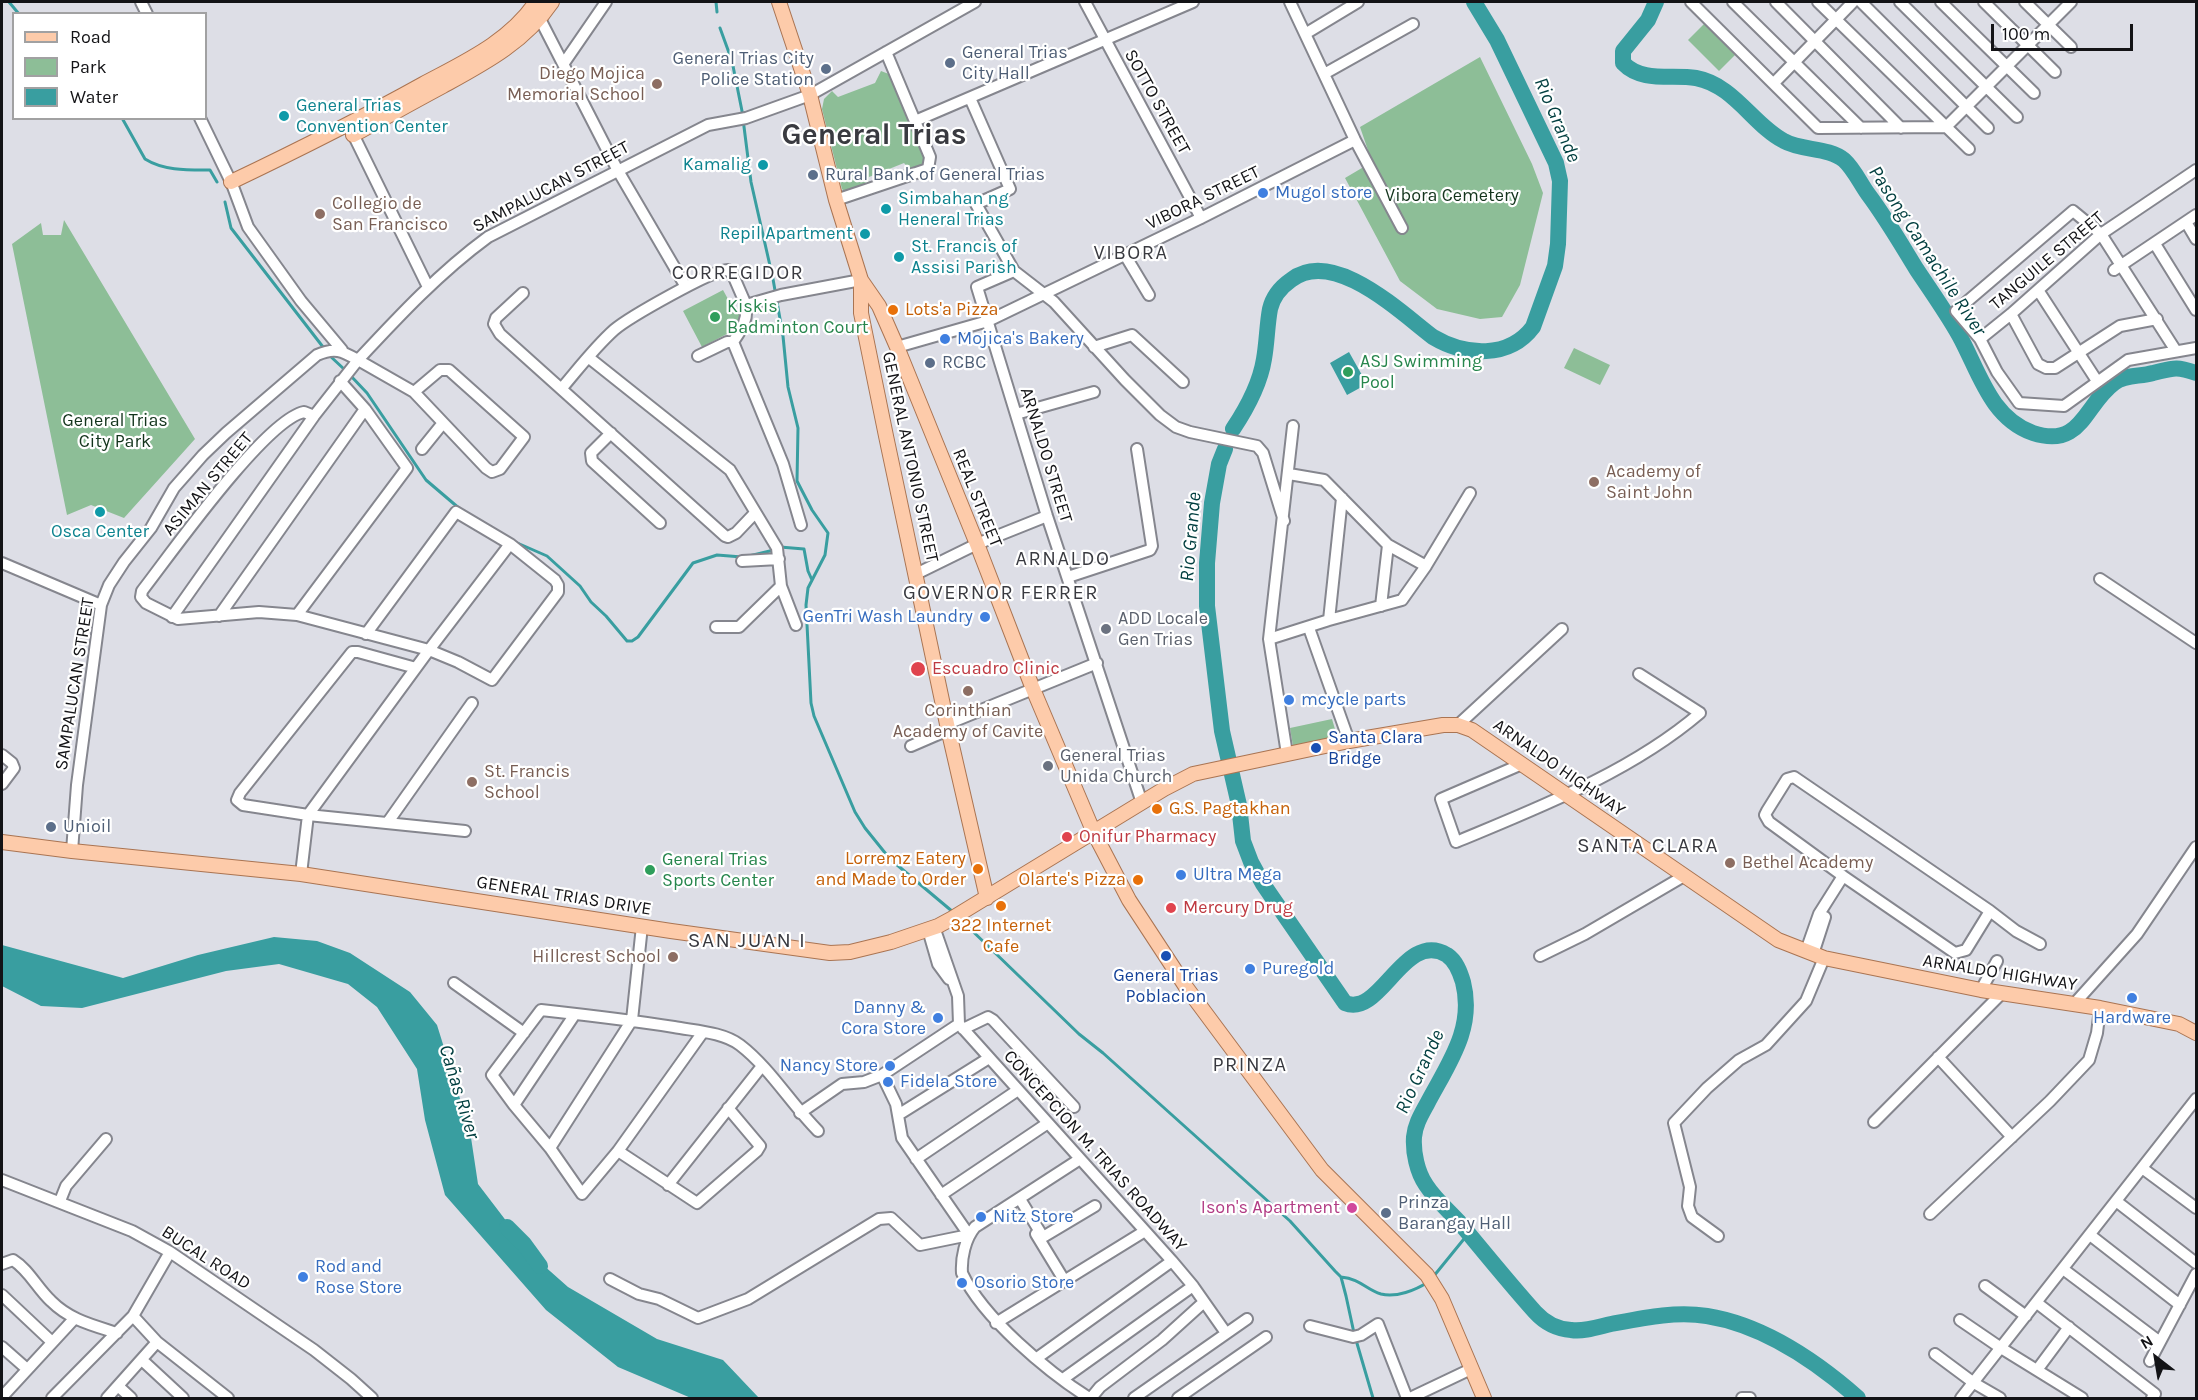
<!DOCTYPE html>
<html>
<head>
<meta charset="utf-8">
<style>
  body { margin:0 }
  #map { position:relative; width:2198px; height:1400px; overflow:hidden; background:#dddee6; font-family:Karla,sans-serif }
  canvas { display:block }
  .frame { position:absolute; inset:0; border:3px solid #131316; pointer-events:none }
  .legend { position:absolute; left:12px; top:12px; width:195px; height:108px; box-sizing:border-box; background:#fff; border:2px solid #a1a1a2; margin:0; padding:8px 10px; list-style:none; font-size:18px; color:#131316 }
  .legend li { display:flex; align-items:center; gap:12px; height:30px }
  .legend b { width:30px; border:2px solid #a1a1a2 }
  .north { position:absolute; left:2126px; top:1328px; width:60px; height:60px; -webkit-text-stroke:4px #fff; paint-order:stroke; rotate:329deg; font-size:16px; font-weight:700; line-height:24px; text-align:center; color:#131316 }
  .north::after { content:''; display:block; margin:auto; width:21px; height:27px; background:#131316; clip-path:polygon(50% 0,100% 100%,50% 72%,0 100%) }
  .scale { position:absolute; left:1991px; top:24px; width:142px; height:27px; box-sizing:border-box; border:3px solid #131316; border-top:0; padding-left:8px; font-size:18px; line-height:21px; white-space:nowrap; color:#131316; -webkit-text-stroke:4px #fff; paint-order:stroke }
</style>
</head>
<body>
<div id="map">
<canvas width="2198" height="1400"></canvas>
<div class="frame"></div>
<ul class="legend">
<li><b style="height:8px;background:#fdcbaa"></b>Road</li>
<li><b style="height:16px;background:#8dbe97"></b>Park</li>
<li><b style="height:16px;background:#399ea0"></b>Water</li>
</ul>
<div class="north">N</div>
<div class="scale">100 m</div>
</div>
<script>
const context = document.querySelector('canvas').getContext('2d');
context.lineJoin = 'round';
function fill(path, color) { context.fillStyle = color; context.fill(path, 'evenodd'); }
function stroke(path, color, width, dash) { context.strokeStyle = color; context.lineWidth = width; context.lineCap = dash ? 'butt' : 'round'; context.setLineDash(dash || []); context.stroke(path); }
function label(font, color, halo, rows, align = 'center') {
  context.font = font + ' Karla,sans-serif'; context.lineWidth = 4.5; context.setLineDash([]); context.textBaseline = 'middle'; context.strokeStyle = halo; context.fillStyle = color; for (const [text, x, y, turn = 0] of rows) {
    context.save(); context.translate(x, y); context.rotate((+turn || 0) * Math.PI / 180); context.textAlign = isNaN(turn) ? turn : align; if (halo) context.strokeText(text, 0, 0); context.fillText(text, 0, 0); context.restore();
  }
}
fill(new Path2D(`
  M1704 24 1735 55 1719 71 1688 40Z
  M1480 57 1532 164 1543 193 1520 285 1502 317 1480 319 1437 309 1400 281 1345 178 1372 162 1360 127Z
  M881 71 894 76 927 157 926 162 912 172 904 163 869 177 867 189 846 193 842 189 822 109 824 99 832 91 838 97 875 83Z
  M64 220 195 439 124 518 91 505 67 515 12 244 41 223 43 235H61Z
  M723 290 734 310 741 306 744 325 702 347 683 311Z
  M1574 348 1610 365 1600 385 1564 368Z
  M1332 719 1337 736 1293 746 1290 728Z`), '#8dbe97');
fill(new Path2D(`
  M1349 352 1367 384 1347 395 1330 363Z
  M274 937 317 941 350 953 410 992 437 1025 470 1131 478 1184 533 1256 568 1287 657 1339 723 1360 759 1398H691L618 1367 546 1310 445 1195 425 1120 417 1069 377 1007 348 984 279 964 226 971 82 1008 41 1006 2 986V945L123 978 198 955Z`), '#399ea0');
stroke(new Path2D(`
  M9 2 19 14
  M716 2 717 12
  M720 28 732 61 742 111 751 182 773 279 783 336 788 387 798 428 797 481 812 510 828 533 825 555 808 588 806 605 811 703 814 716 855 812 865 828 890 859 953 912
  M122 118 145 159C164 171 189 170 210 170L217 182
  M225 202 231 228 323 347
  M329 355 345 370
  M350 375 367 393 426 480 460 509
  M515 542 547 556 580 586 591 602 606 616 627 641H632L638 637 693 563 717 555 742 557
  M780 547 804 549 808 571 812 580
  M749 556 774 550
  M960 919 1079 1034 1103 1053 1290 1221 1335 1271 1341 1277 1346 1296 1354 1333
  M1341 1277C1361 1279 1365 1289 1381 1294 1396 1298 1416 1290 1428 1282
  M1433 1277 1468 1234
  M1356 1340 1373 1398`), '#399ea0', 3);
stroke(new Path2D(`
  M1656 2 1648 20 1623 51V63C1642 83 1672 74 1696 78 1734 85 1753 125 1784 141 1802 151 1828 147 1844 160 1854 169 1860 183 1868 194 1886 218 1901 244 1917 270 1931 291 1946 312 1959 335 1979 371 1990 418 2033 433 2082 449 2084 405 2114 383 2125 374 2140 377 2153 373 2174 368 2175 366 2196 373
  M1233 429C1247 408 1260 384 1264 359 1267 342 1267 325 1270 309 1273 296 1281 287 1291 280 1333 247 1400 312 1433 337 1465 356 1509 359 1533 327L1555 266 1558 244 1560 181 1556 163 1497 40 1474 2
  M1225 449 1219 464 1212 503 1207 563V606L1222 731 1239 805 1243 841 1251 862 1263 884 1345 1003C1381 1018 1404 929 1447 955 1456 961 1460 972 1463 982 1475 1029 1448 1064 1427 1104 1421 1115 1415 1125 1414 1137 1413 1152 1417 1172 1426 1185 1435 1199 1448 1210 1459 1222 1484 1252 1509 1283 1535 1312 1545 1323 1556 1329 1571 1330 1584 1332 1598 1327 1611 1324 1643 1318 1675 1311 1707 1316 1763 1325 1816 1361 1858 1398
  M507 1227 524 1244 540 1266`), '#399ea0', 16);
const minor = new Path2D(`
  M141 2 147 14
  M1085 2 1201 218
  M1290 2 1355 140 1402 228
  M1691 2 1818 128 1946 127 2071 2
  M1733 2 1861 128
  M1776 2 1901 128
  M1818 2 1969 149
  M1861 2 1988 128
  M1900 2 2017 117
  M1941 2 2034 93
  M1984 2 2055 72
  M2025 2 2071 47
  M540 19 617 169 686 287
  M1305 34 1358 2
  M564 63 606 2
  M1324 74 1413 24
  M1774 83 1853 2
  M970 98 1010 189 976 204 1014 271 1054 302 1125 380 1160 415 1176 427 1190 432 1257 446 1263 453 1284 521
  M200 118 232 184 248 227 301 301 342 350
  M915 121 1193 2
  M350 128 428 287
  M836 200 928 169 930 157 886 52
  M2186 222 2196 239
  M2155 244 2196 310
  M1125 255 1149 295
  M2114 270 2196 215
  M1014 271 977 287 1047 516 1142 803
  M2038 290 2097 381
  M523 293 496 318 494 324 500 334 725 536 728 537 736 533 755 513
  M2011 314 2038 364 2046 368H2055L2120 326 2157 319
  M1980 339 2011 314 2101 234 2196 170
  M733 342 783 464 801 525
  M733 342C741 330 748 321 746 305
  M897 347 988 321 1201 218 1355 140
  M1094 347 1132 335 1183 382
  M2176 351 2101 234 2073 211 1956 311 1980 339 1997 372 2019 403 2064 406 2128 360 2196 348
  M698 356 727 342H733
  M588 357 730 470 777 548 781 586 739 627H716
  M562 388C579 368 595 347 614 330 628 318 713 269 728 270L733 275 746 305 781 295 861 280
  M1016 414 1094 392
  M314 416 304 412C265 420 170 555 142 591L141 597 146 603 178 619 259 612 297 615 429 650 458 662 492 680 558 592V585L555 580 510 544 456 512 366 634
  M611 433 591 453 592 461 660 523
  M422 449 443 423
  M1289 474 1324 480 1388 545 1426 566
  M742 561 779 559
  M2 563 101 605
  M916 574 977 544 1047 516
  M1068 577 1150 550 1152 546 1137 449
  M2100 579 2196 643
  M781 586 796 625
  M1381 606 1388 545
  M297 615 407 468 365 409 340 381
  M219 616 365 409
  M172 617 314 416 358 360 414 392 486 468 492 472 500 469 524 437 449 370H440L414 392
  M1329 620 1342 498
  M1309 628 1349 741
  M1269 639 1329 620 1402 600 1426 566 1470 493
  M416 668 358 652H352L240 793 237 800 243 805 308 815 465 831
  M947 724 1097 663
  M1458 725 1562 629
  M911 746 948 730
  M1287 754 1269 639 1293 426
  M2 755 12 763 14 768 2 784
  M1522 764 1441 799 1456 842C1540 807 1631 772 1700 713L1639 674
  M388 822 472 703
  M72 851 77 785 101 605 109 585 124 562 151 528 174 488 203 455 226 433 317 355C335 347 342 351 358 360 399 316 439 273 488 237L708 125 746 118 810 95 975 2
  M301 874 308 815 429 650 510 544
  M1990 911 1966 950 1955 953 1843 876 1769 822 1765 815 1767 811 1787 779 1794 777 1990 911 2016 931 2040 944
  M934 927 958 996 959 1024 1172 1261 1193 1286 1226 1333
  M929 933 938 964 949 979
  M1806 951 1819 914 1843 876
  M1813 954 1825 917
  M1540 956 1585 934 1684 876
  M454 983 524 1033
  M1981 990 1997 961
  M2075 1003 2137 934 2196 847
  M963 1029 988 1017 993 1020 1074 1107
  M703 1032 618 1151 582 1194 550 1148 514 1105 492 1075 541 1010C586 1015 630 1020 674 1027 695 1031 723 1032 740 1045 770 1068 791 1104 818 1131
  M1938 1057 2012 1137
  M882 1075 896 1104 902 1138 969 1235
  M514 1105 575 1014
  M800 1113 842 1084 864 1082 882 1075 959 1024
  M898 1115 989 1058
  M1874 1122 2002 993
  M550 1148 632 1020 642 926
  M618 1151 697 1203 757 1151 760 1146 728 1108
  M916 1159 1018 1090
  M1080 1159 975 1227C965 1239 961 1258 962 1273 983 1318 1048 1372 1089 1398
  M2142 1168 2196 1208
  M2 1180 132 1231 170 1252 314 1350 351 1379 372 1398
  M668 1185 762 1066
  M941 1195 1048 1123
  M1020 1199 1043 1237 1095 1206
  M60 1201 66 1186 106 1139
  M2116 1201 2196 1263
  M1930 1214 2050 1101 2089 1060 2097 1033 2100 1008
  M1036 1234 1064 1280
  M2090 1235 2180 1305
  M1718 1236 1692 1217 1688 1206 1690 1187 1674 1123 1707 1088 1739 1060 1766 1045 1806 1001 1824 958
  M2 1264 13 1260C29 1270 37 1288 51 1301 70 1320 92 1325 117 1333
  M2063 1269 2160 1342
  M610 1279 639 1294 659 1299 698 1318 748 1299 879 1219 891 1218 920 1245 969 1235
  M1985 1286 2026 1316
  M2 1295 52 1342
  M2037 1303 2155 1394 2152 1398
  M133 1316 157 1342 228 1398
  M1960 1320 2001 1348 2082 1398
  M996 1323 1145 1231
  M1310 1326 1353 1337 1361 1335 1378 1324 1407 1398
  M2 1347 27 1369
  M1935 1354 1974 1383 2000 1398
  M1037 1358 1172 1261
  M142 1360 183 1398
  M2150 1361 2196 1274
  M2037 1370 2069 1327
  M1063 1379 1193 1286
  M118 1386 131 1398
  M2 1397 74 1319
  M52 1398 133 1316 170 1252
  M107 1398 157 1342
  M1091 1398 1100 1387 1162 1340 1204 1302
  M1134 1398 1247 1319
  M1178 1398 1266 1337
  M1410 1398 1471 1369
  M1742 1398H1750
  M1961 1398 2196 1099`);
const major = new Path2D(`
  M779 2 810 95 836 200 861 280V313L886 436 947 724 987 898
  M353 135C383 119 413 102 443 86 485 63 525 42 552 2
  M231 182C296 151 360 119 423 84 464 62 509 42 536 2
  M861 280 879 306 897 347 977 544 1033 689 1094 833 1129 900 1186 987 1322 1170 1427 1275 1442 1299 1484 1398
  M2 842 72 851 301 874 671 931 830 953 850 952 891 942 938 926 951 919 1164 789 1193 774 1349 741 1443 725H1458L1472 730 1778 940 1824 958 1981 990 2100 1008 2179 1024 2196 1033`);
stroke(minor, '#85868e', 14);
stroke(major, '#aa7452', 16);
stroke(minor, '#fff', 10);
stroke(major, '#fdcbaa', 14);
for (const [x, y, r, color] of [
  [950,63,6,"#5c6f8a"],
  [826,69,6,"#5c6f8a"],
  [657,84,6,"#8d6e63"],
  [284,116,6,"#0f9aa8"],
  [763,165,6,"#0f9aa8"],
  [813,175,6,"#5c6f8a"],
  [1263,193,6,"#3f7fe0"],
  [886,209,6,"#0f9aa8"],
  [320,214,6,"#8d6e63"],
  [865,234,6,"#0f9aa8"],
  [899,257,6,"#0f9aa8"],
  [893,310,6,"#e8710a"],
  [715,317,6,"#2e9e5b"],
  [945,339,6,"#3f7fe0"],
  [930,363,6,"#5c6f8a"],
  [1348,372,6,"#2e9e5b"],
  [1594,482,6,"#8d6e63"],
  [100,512,6,"#0f9aa8"],
  [985,617,6,"#3f7fe0"],
  [1106,629,6,"#6b7280"],
  [918,669,8,"#e0444e"],
  [968,691,6,"#8d6e63"],
  [1289,700,6,"#3f7fe0"],
  [1316,748,6,"#1a4fb4"],
  [1048,766,6,"#6b7280"],
  [472,782,6,"#8d6e63"],
  [1157,809,6,"#e8710a"],
  [51,827,6,"#5c6f8a"],
  [1067,837,6,"#e0444e"],
  [1730,863,6,"#8d6e63"],
  [978,869,6,"#e8710a"],
  [650,870,6,"#2e9e5b"],
  [1181,875,6,"#3f7fe0"],
  [1138,880,6,"#e8710a"],
  [1001,906,6,"#e8710a"],
  [1171,908,6,"#e0444e"],
  [1166,956,6,"#1a4fb4"],
  [673,957,6,"#8d6e63"],
  [1250,969,6,"#3f7fe0"],
  [2132,998,6,"#3f7fe0"],
  [938,1018,6,"#3f7fe0"],
  [890,1066,6,"#3f7fe0"],
  [888,1082,6,"#3f7fe0"],
  [1352,1208,6,"#d1479c"],
  [1386,1213,6,"#5c6f8a"],
  [981,1217,6,"#3f7fe0"],
  [303,1277,6,"#3f7fe0"],
  [962,1283,6,"#3f7fe0"]
]) { const dot = new Path2D(); dot.arc(x, y, r, 0, 2 * Math.PI); context.fillStyle = color; context.fill(dot); stroke(dot, '#fff', 2); }
label('18px', '#4e5e75', '#fff', [
  ["General Trias",962,53],
  ["City Hall",962,74],
  ["General Trias City",814,59,"right"],
  ["Police Station",814,80,"right"],
  ["Rural Bank of General Trias",825,175],
  ["RCBC",942,363],
  ["Unioil",63,827],
  ["Prinza",1398,1203],
  ["Barangay Hall",1398,1224]
], 'left');
label('18px', '#785e54', '#fff', [
  ["Diego Mojica",645,74,"right"],
  ["Memorial School",645,95,"right"],
  ["Collegio de",332,204],
  ["San Francisco",332,225],
  ["Academy of",1606,472],
  ["Saint John",1606,493],
  ["Corinthian",968,711,"center"],
  ["Academy of Cavite",968,732,"center"],
  ["St. Francis",484,772],
  ["School",484,793],
  ["Bethel Academy",1742,863],
  ["Hillcrest School",661,957,"right"]
], 'left');
label('18px', '#131316', '#fff', [
  ["SOTTO STREET",1157,102,61],
  ["SAMPALUCAN STREET",551,187,-28],
  ["VIBORA STREET",1203,198,-26],
  ["TANGUILE STREET",2047,261,-40],
  ["ARNALDO STREET",1046,455,73],
  ["GENERAL ANTONIO STREET",910,457,78],
  ["ASIMAN STREET",208,484,-50],
  ["REAL STREET",977,498,68],
  ["SAMPALUCAN STREET",75,684,-81],
  ["ARNALDO HIGHWAY",1559,768,35],
  ["GENERAL TRIAS DRIVE",564,896,9],
  ["ARNALDO HIGHWAY",2000,973,9],
  ["CONCEPCION M. TRIAS ROADWAY",1095,1151,48],
  ["BUCAL ROAD",206,1258,33]
]);
label('18px', '#0d838f', '#fff', [
  ["General Trias",296,106],
  ["Convention Center",296,127],
  ["Kamalig",751,165,"right"],
  ["Simbahan ng",898,199],
  ["Heneral Trias",898,220],
  ["Repil Apartment",853,234,"right"],
  ["St. Francis of",911,247],
  ["Assisi Parish",911,268],
  ["Osca Center",100,532,"center"]
], 'left');
label('18px', '#366cbe', '#fff', [
  ["Mugol store",1275,193],
  ["Mojica's Bakery",957,339],
  ["GenTri Wash Laundry",973,617,"right"],
  ["mcycle parts",1301,700],
  ["Ultra Mega",1193,875],
  ["Puregold",1262,969],
  ["Danny &",926,1008,"right"],
  ["Cora Store",926,1029,"right"],
  ["Hardware",2132,1018,"center"],
  ["Nancy Store",878,1066,"right"],
  ["Fidela Store",900,1082],
  ["Nitz Store",993,1217],
  ["Rod and",315,1267],
  ["Rose Store",315,1288],
  ["Osorio Store",974,1283]
], 'left');
label('18px', '#13341c', '#fff', [
  ["Vibora Cemetery",1452,196],
  ["General Trias",115,421],
  ["City Park",115,442]
]);
label('18px', '#27864d', '#fff', [
  ["Kiskis",727,307],
  ["Badminton Court",727,328],
  ["ASJ Swimming",1360,362],
  ["Pool",1360,383],
  ["General Trias",662,860],
  ["Sports Center",662,881]
], 'left');
label('18px', '#c56008', '#fff', [
  ["Lots'a Pizza",905,310],
  ["G.S. Pagtakhan",1169,809],
  ["Lorremz Eatery",966,859,"right"],
  ["and Made to Order",966,880,"right"],
  ["Olarte's Pizza",1126,880,"right"],
  ["322 Internet",1001,926,"center"],
  ["Cafe",1001,947,"center"]
], 'left');
label('18px', '#5b616d', '#fff', [
  ["ADD Locale",1118,619],
  ["Gen Trias",1118,640],
  ["General Trias",1060,756],
  ["Unida Church",1060,777]
], 'left');
label('18px', '#be3a42', '#fff', [
  ["Escuadro Clinic",932,669],
  ["Onifur Pharmacy",1079,837],
  ["Mercury Drug",1183,908]
], 'left');
label('18px', '#164399', '#fff', [
  ["Santa Clara",1328,738],
  ["Bridge",1328,759],
  ["General Trias",1166,976,"center"],
  ["Poblacion",1166,997,"center"]
], 'left');
label('18px', '#b23c85', '#fff', [
  ["Ison's Apartment",1340,1208]
], 'right');
label('italic 20px', '#003e3f', '#fff', [
  ["Rio Grande",1557,120,67],
  ["Pasong Camachile River",1927,251,57],
  ["Rio Grande",1191,537,-85],
  ["Rio Grande",1420,1072,-65],
  ["Cañas River",459,1092,73]
]);
context.letterSpacing = '1.5px';
label('20px', '#393a40', '#fff', [
  ["VIBORA",1131,253],
  ["CORREGIDOR",738,273],
  ["ARNALDO",1063,559],
  ["GOVERNOR FERRER",1001,593],
  ["PRINZA",1250,1065]
]);
context.letterSpacing = '0px';
context.letterSpacing = '1.5px';
label('21px', '#393a40', '#fff', [
  ["SANTA CLARA",1648,846],
  ["SAN JUAN I",747,941]
]);
context.letterSpacing = '0px';
label('bold 30px', '#393a40', '#fff', [
  ["General Trias",874,135]
]);
</script>
</body>
</html>
